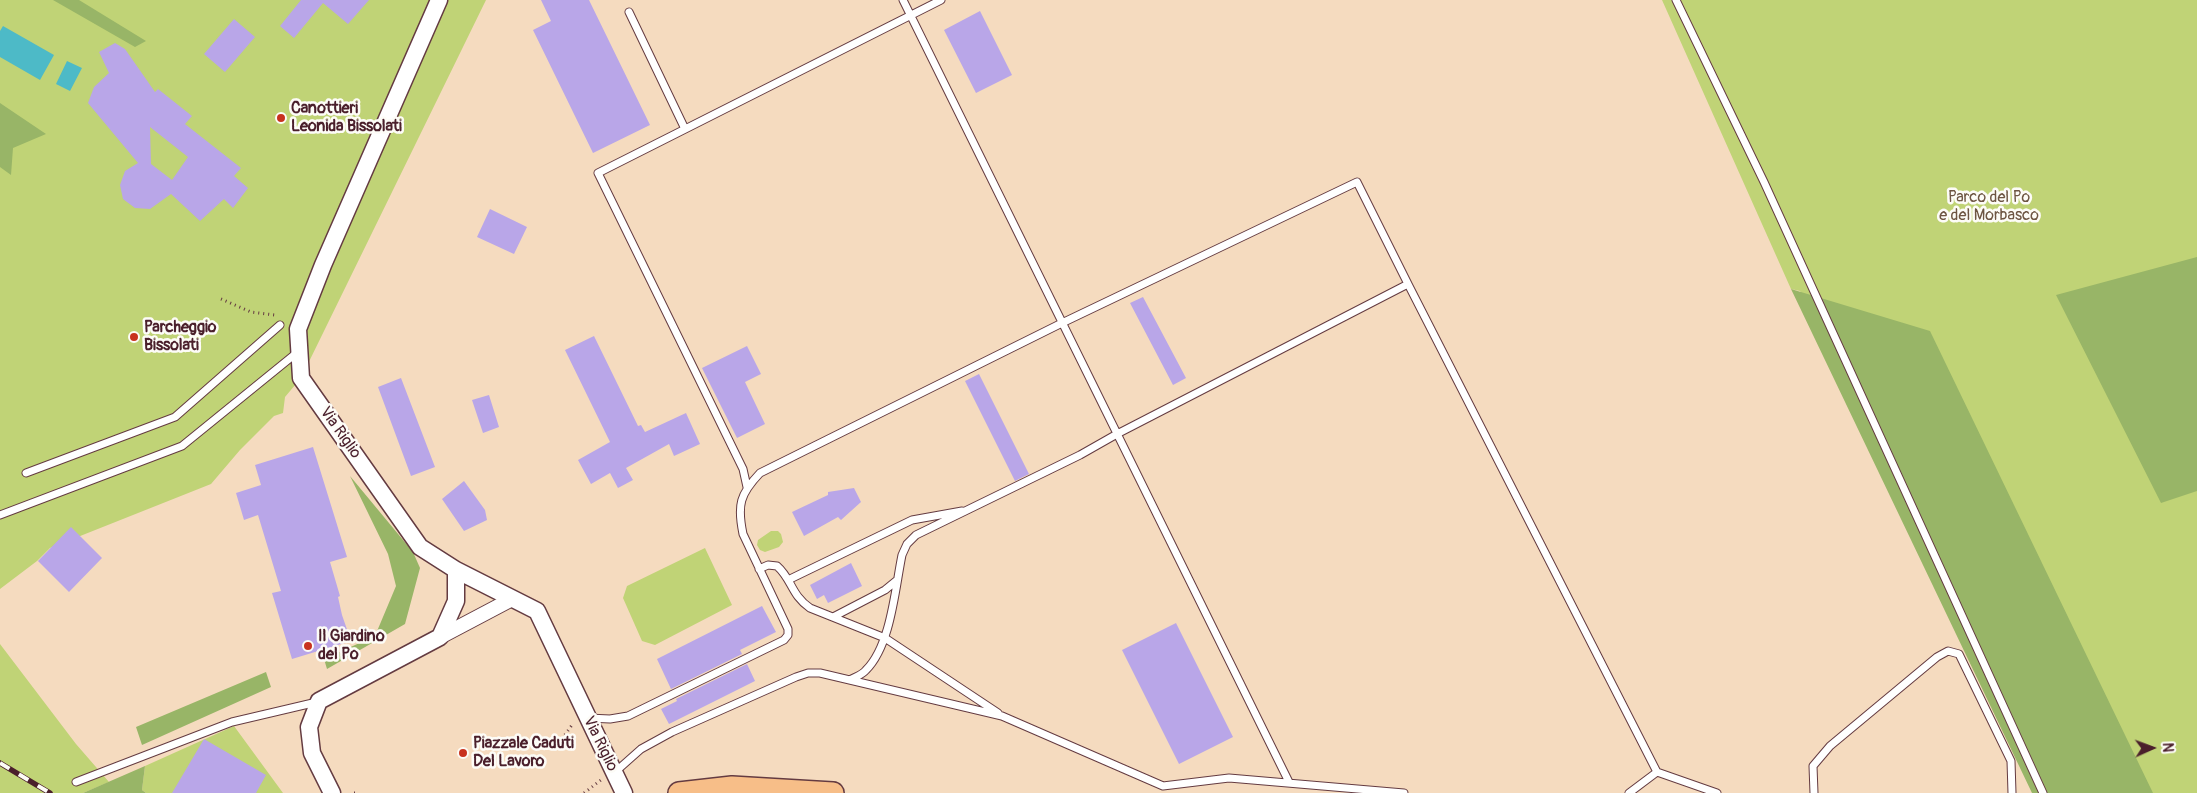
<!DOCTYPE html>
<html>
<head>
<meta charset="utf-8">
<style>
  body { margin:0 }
  #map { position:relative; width:2197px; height:793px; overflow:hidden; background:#f5dbbf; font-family:Pangolin,sans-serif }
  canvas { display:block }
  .north { position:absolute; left:2127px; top:723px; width:50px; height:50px; -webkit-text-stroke:4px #fdfcf7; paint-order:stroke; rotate:88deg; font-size:14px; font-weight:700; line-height:20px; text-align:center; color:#4a1f2b }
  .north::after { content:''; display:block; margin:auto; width:18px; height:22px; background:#4a1f2b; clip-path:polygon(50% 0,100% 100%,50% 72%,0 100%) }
</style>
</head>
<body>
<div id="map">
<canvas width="2197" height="793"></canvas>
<div class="north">N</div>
</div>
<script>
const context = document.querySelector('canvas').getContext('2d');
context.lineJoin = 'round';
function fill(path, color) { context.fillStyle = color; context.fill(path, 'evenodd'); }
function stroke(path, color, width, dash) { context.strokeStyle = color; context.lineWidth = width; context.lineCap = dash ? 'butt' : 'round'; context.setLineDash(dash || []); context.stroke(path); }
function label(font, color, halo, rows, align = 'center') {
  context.font = font + ' Pangolin,sans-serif'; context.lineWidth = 5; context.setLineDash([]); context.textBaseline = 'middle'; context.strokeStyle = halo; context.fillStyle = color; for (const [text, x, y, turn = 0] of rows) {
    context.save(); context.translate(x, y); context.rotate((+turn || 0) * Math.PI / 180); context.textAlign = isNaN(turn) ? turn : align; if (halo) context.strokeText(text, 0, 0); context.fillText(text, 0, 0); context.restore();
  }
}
fill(new Path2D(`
  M0 0H486L301 378 285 397 283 413 274 416 240 450 211 484 50 548 37 561 0 589Z
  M1662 0H2197V793H2034L1800 291 1791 289Z
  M771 531H778L781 534 783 542 779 547 765 552 760 550 757 545 758 540Z
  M705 548 732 605 655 645 642 641 623 598 627 586Z
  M0 644 76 744 109 782 83 793H0Z
  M234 726 283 793H146L142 790 145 766Z`), '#c0d376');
fill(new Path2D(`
  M53 0H79L146 41 135 47Z
  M0 103 46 134 13 148 11 175 0 167Z
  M2197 257V491L2161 503 2056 295Z
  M1791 289 1930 331 2153 793H2032Z
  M350 476 413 552 420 568 405 624 327 669 324 659 375 636 396 586 388 554Z
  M266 672 271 687 142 745 136 727Z
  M145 766 142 790 146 793H83Z`), '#98b567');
fill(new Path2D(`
  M3 26 54 55 40 80 0 57V31Z
  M67 61 82 68 70 91 56 84Z`), '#4dbac7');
fill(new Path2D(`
  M301 0H369L348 24 323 3 294 38 280 26Z
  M541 0H589L650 125 593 153 533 30 551 21Z
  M980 11 1012 75 976 93 944 30Z
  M234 19 255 37 225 72 204 54Z
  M115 43 125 49 155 92 158 89 192 116 185 124 241 168 234 176 248 188 233 208 224 199 200 221 171 194 150 209 135 208 123 199 120 185 125 171 138 163 88 103 94 87 109 73 99 52ZM150 127 188 157 172 180 151 164Z
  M490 209 527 227 514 254 477 237Z
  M1143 297 1186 378 1173 385 1130 303Z
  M594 336 638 426 641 425 645 432 686 413 700 444 674 456 669 444 626 468 633 480 618 488 610 473 591 484 578 460 610 442 565 350Z
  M747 346 761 374 745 382 765 424 737 438 702 368Z
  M979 374 1029 474 1015 481 965 381Z
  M401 378 435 467 411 476 378 387Z
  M489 395 499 427 483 433 472 400Z
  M313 447 347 557 330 562 340 596 338 597 342 615 351 641 292 659 272 593 281 591 258 515 244 520 236 493 261 485 255 465Z
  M464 481 485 510 487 520 464 531 442 499Z
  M854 488 861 502 841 520 838 517 804 536 792 512 828 495V492Z
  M71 527 102 558 69 592 38 561Z
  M851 563 862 586 828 603 824 595 817 599 810 585Z
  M762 606 776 632 740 650 742 654 671 689 657 659Z
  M1176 623 1233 737 1179 764 1122 650Z
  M747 664 755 681 669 724 661 709 677 701 676 699Z
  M204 739 266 775 256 793H172Z`), '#b9a6e8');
const service = new Path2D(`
  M903 0 1289 782
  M1676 0 1764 182 2043 793
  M629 12 685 129
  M1408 284 1657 772
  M26 473 175 417 280 325
  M747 487 743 469 598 173 941 0
  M0 515 182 446 299 351
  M759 569 768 565 777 566C792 579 791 595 810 608L885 638 998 713
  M788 580 912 520 962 511
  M833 617 885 590 896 581
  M588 718 610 719 628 716 784 640 788 635V629L743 534C737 505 740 494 760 473L1062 323 1357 182 1408 284 1117 434 1080 455 916 535 907 544 902 555C895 589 891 645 866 670 862 675 855 677 850 680
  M614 773 641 749 672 732 796 677 808 673H820L1002 716 1163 786 1229 778 1404 793
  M76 782 232 722 317 702
  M1629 793 1657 772 1717 793
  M1814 793 1813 766 1830 746 1937 657 1948 651 1959 654 2011 761 2012 793`);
const minor = new Path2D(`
  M440 637 512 599`);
const tertiary = new Path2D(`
  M439 0 323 265 298 329 301 378 420 547 456 570 537 611 624 793
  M332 793 312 753 309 727 319 701 440 637 456 601V570`);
const primary = new Path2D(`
  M679 793 732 787 833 793`);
stroke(service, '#643b41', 9);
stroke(minor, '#643b41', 16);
stroke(tertiary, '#643b41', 19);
stroke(primary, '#643b41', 24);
stroke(new Path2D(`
  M221 299 251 312 275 315
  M559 743 572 725 571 723
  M354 793H358
  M584 793 601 780`), '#643b41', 3, [1, 4]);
stroke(service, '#fff', 7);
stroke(minor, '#fff', 14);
stroke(tertiary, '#fff', 16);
stroke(primary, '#f7be88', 21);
const rail = new Path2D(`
  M0 763 50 793`);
stroke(rail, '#4a1f2b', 5.5);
stroke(rail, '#fdfcf7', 4, [11]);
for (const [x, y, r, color] of [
  [281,118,5,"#c8321e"],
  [134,337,5,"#c8321e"],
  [308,646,5,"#c8321e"],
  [463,753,5,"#c8321e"]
]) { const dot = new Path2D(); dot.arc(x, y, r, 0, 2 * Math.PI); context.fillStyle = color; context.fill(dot); stroke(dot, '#fdfcf7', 2); }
label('bold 16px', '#4a1f2b', '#fdfcf7', [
  ["Canottieri",291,109],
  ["Leonida Bissolati",291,127],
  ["Parcheggio",144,328],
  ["Bissolati",144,346],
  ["Il Giardino",318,637],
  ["del Po",318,655],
  ["Piazzale Caduti",473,744],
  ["Del Lavoro",473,762]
], 'left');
label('16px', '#6d5542', '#fdfcf7', [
  ["Parco del Po",1989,198],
  ["e del Morbasco",1989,216]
]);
label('16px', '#4a1f2b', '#fdfcf7', [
  ["Via Riglio",340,433,55],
  ["Via Riglio",600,744,64]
]);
</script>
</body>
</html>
